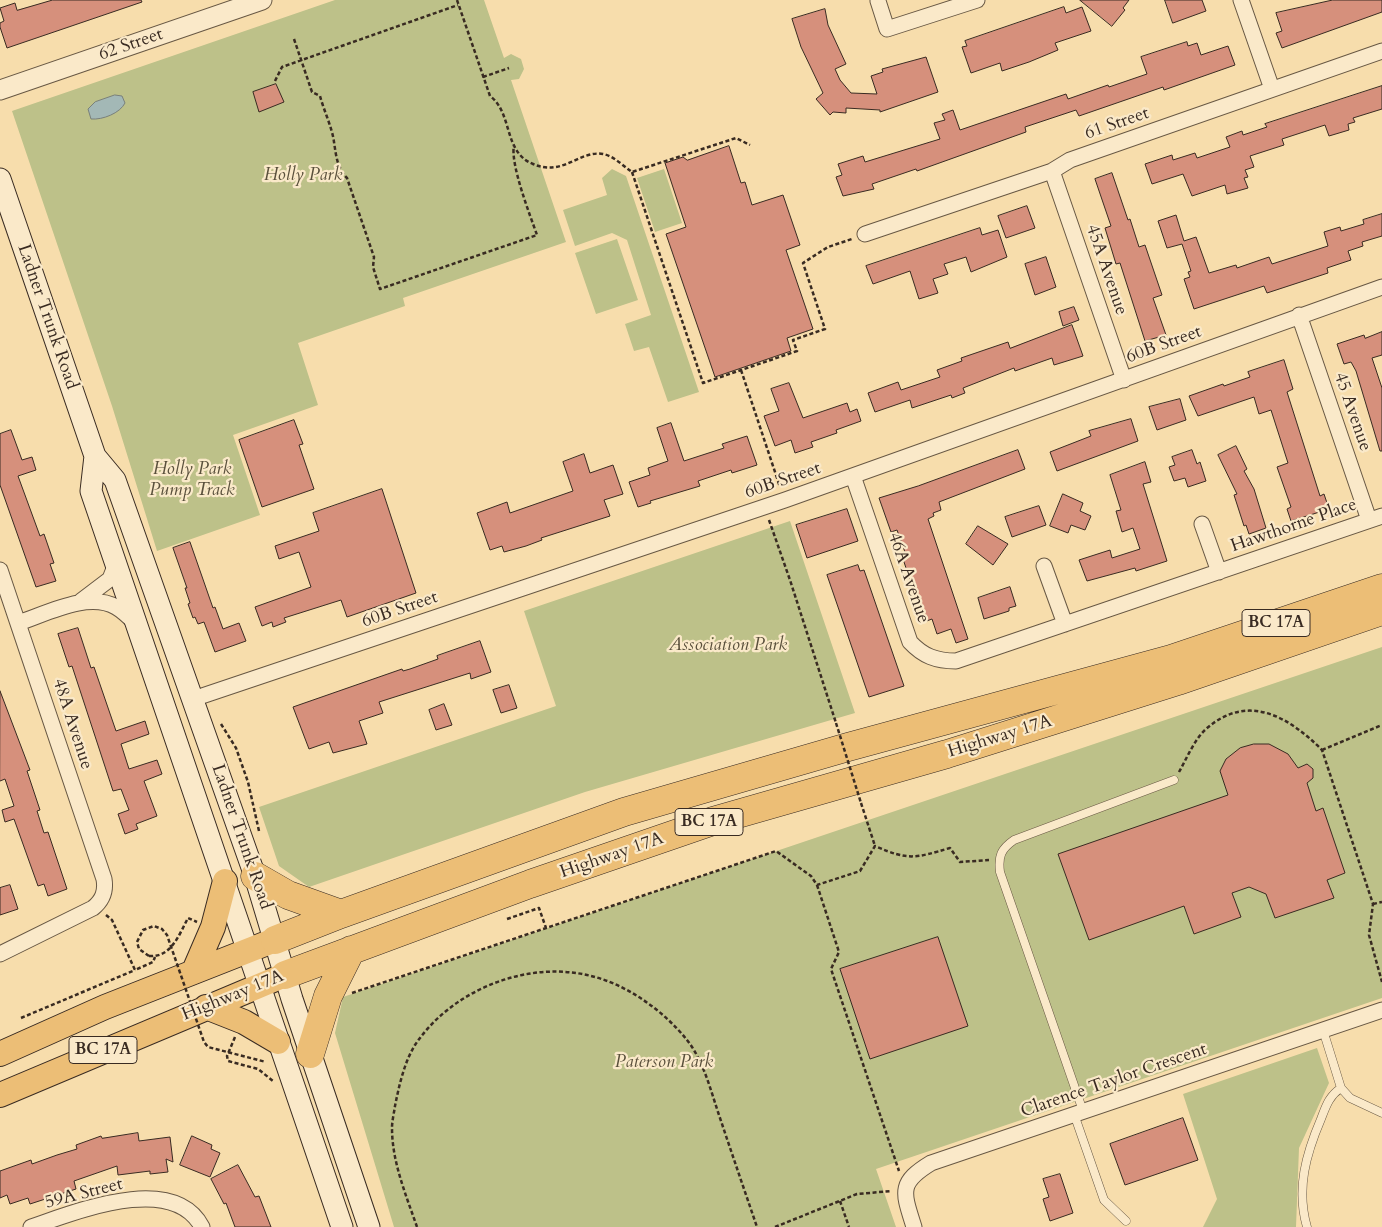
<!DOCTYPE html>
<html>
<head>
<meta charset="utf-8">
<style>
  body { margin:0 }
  canvas { display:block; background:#f7ddac }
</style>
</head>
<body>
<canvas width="1382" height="1227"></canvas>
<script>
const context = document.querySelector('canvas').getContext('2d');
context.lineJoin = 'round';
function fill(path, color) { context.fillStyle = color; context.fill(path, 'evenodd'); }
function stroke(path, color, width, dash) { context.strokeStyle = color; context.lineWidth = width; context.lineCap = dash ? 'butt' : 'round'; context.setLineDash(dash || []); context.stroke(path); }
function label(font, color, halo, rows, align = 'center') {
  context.font = font + ' Cardo,serif'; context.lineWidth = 4.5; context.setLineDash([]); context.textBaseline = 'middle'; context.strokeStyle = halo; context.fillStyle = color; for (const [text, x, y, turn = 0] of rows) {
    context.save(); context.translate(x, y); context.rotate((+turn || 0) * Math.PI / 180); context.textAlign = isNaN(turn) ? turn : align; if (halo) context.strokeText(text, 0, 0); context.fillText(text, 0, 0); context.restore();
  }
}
fill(new Path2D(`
  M335 0H484L504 58 511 54 521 59 524 69 519 79 511 80 566 242 403 298 405 306 298 343 318 405 233 435 260 515 157 551 112 406 12 111Z
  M612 169 626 176 699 392 668 402 649 347 634 351 625 324 651 315 627 240 612 233 575 246 563 210 607 195 602 178Z
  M664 169 682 223 655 232 637 178Z
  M617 239 638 300 596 314 575 253Z
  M790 521 855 713 585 792 309 887 279 866 259 807 556 706 524 611Z
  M1382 647V998L876 1169 896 1227H394L335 1033 343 997Z
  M1317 1048 1329 1083 1299 1148 1296 1227H1203L1217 1199 1183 1094Z`), '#bdc189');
const water = new Path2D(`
  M115 95 122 96 125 103C120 113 103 120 91 119L88 109 95 102Z`);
fill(water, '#a3b8b6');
stroke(water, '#79807b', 1);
const building = new Path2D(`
  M53 0H141L142 2 7 48 0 27V23L4 21 0 8 15 3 17 10Z
  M1080 0H1129L1123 8 1125 10 1112 26Z
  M1165 0H1202L1206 11 1173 23Z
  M1333 0H1382V12L1282 48 1276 33 1282 31 1276 13Z
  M1064 7 1066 13 1082 7 1091 31 1055 43 1058 50 1029 62 1002 71 1000 63 971 73 962 47 967 46 965 41Z
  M825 9 828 25 846 64 835 69 840 80 851 93 877 94 871 76 883 72 882 69 926 57 938 92 880 112V110L846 108V113L833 112 830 115 816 99 823 93 801 47 792 19Z
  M1187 42 1188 46 1197 43 1201 55 1228 46 1235 65 1164 90 1163 87 1079 116 1076 110 1025 127 1026 132 917 171 916 169 872 184 874 189 843 196 836 177 842 175 838 164 863 156 865 162 940 139 934 123 945 120 942 114 953 110 960 130 1066 94 1068 99 1108 85 1109 87 1147 74 1141 57Z
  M276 84 284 102 259 112 253 92Z
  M1382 86V109L1353 118 1355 122 1348 124 1349 130 1329 136 1325 125 1282 139 1284 145 1250 156 1254 167 1245 170 1248 177 1244 178 1248 188 1227 194 1225 185 1192 196 1183 174 1152 184 1145 164 1172 155 1173 160 1195 153 1197 158 1230 147 1226 137 1242 131 1243 135 1267 127 1265 124Z
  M729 146 741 183 745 182 752 205 783 195 800 245 786 250 813 329 787 338 791 351 715 377 666 234 686 227 665 163 683 157 687 160Z
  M1112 173 1128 220 1130 219 1139 247 1145 245 1162 295 1153 298 1166 335 1145 341 1120 263 1116 264 1105 228 1111 226 1095 179Z
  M1027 206 1035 228 1006 238 998 216Z
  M1382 214V236L1362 242 1363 246 1348 251 1351 260 1327 268 1328 273 1267 293 1264 286 1194 309 1184 279 1190 277 1188 272 1191 271 1182 244 1167 248 1158 221 1176 215 1184 241 1196 237 1209 273 1236 265 1237 268 1269 257 1272 264 1328 246 1324 232 1340 227 1341 231 1364 224 1363 220Z
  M980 228 982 235 998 230 1007 257 971 272 966 257 944 264 948 274 933 279 938 293 919 299 910 271 873 284 866 266Z
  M1046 257 1056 287 1035 295 1025 264Z
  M1074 307 1079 320 1063 326 1059 312Z
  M1072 325 1083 356 1054 365 1052 358 1015 371 1014 368 963 388 965 393 952 398 951 395 912 408 910 400 875 412 868 393 898 382 901 390 940 377 937 370 962 361 961 358 1008 342 1010 348Z
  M1382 332V355L1372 358 1382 388V451H1380L1356 371 1351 362 1344 364 1337 344 1364 335 1365 338Z
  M1284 360 1293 389 1287 392 1320 496 1324 494 1329 509 1291 521 1287 509 1291 507 1277 467 1288 463 1271 410 1259 414 1254 397 1198 416 1189 396 1223 384 1224 386 1250 377 1248 372Z
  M789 383 803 418 847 403 850 412 857 409 861 421 836 430 837 433 811 442 813 447 795 453 791 440 775 446 764 416 779 411 771 389Z
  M1180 399 1186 420 1157 430 1149 407Z
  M1131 419 1138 441 1057 471 1050 452 1091 436 1089 431Z
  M294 420 303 444 299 445 314 489 262 507 239 440Z
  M671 423 684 461 724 448 722 444 747 436 757 465 732 473 731 470 698 481 700 486 650 501 651 503 638 507 629 482 650 475 648 468 668 461 657 428Z
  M11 430 22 460 32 457 36 470 18 476 40 536 44 534 54 563 50 564 56 581 36 587 0 485V434Z
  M1236 446 1247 469 1244 471 1254 489 1266 528 1249 534 1246 525 1244 526 1234 495 1237 494 1218 455Z
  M1018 450 1025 469 939 502 941 510 933 513 934 516 928 519 968 639 956 643 951 629 937 634 932 619 924 622 902 556 906 555 897 530 891 532 879 498 918 486Z
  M1192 450 1197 464 1200 462 1206 481 1188 487 1185 478 1174 481 1169 467 1175 465 1172 457Z
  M584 454 590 473 613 465 623 494 604 500 610 516 541 538 542 540 526 546 504 552 502 546 490 550 477 513 507 502 510 513 573 491 563 462Z
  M1145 462 1151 482 1143 484 1167 561 1136 571 1135 568 1087 581 1079 560 1110 550 1112 558 1140 549 1133 528 1122 532 1116 511 1121 510 1110 475Z
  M382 489 416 593 347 617 341 600 284 618 286 622 273 627 272 622 262 626 255 607 311 587 299 552 279 559 275 546 319 531 313 513Z
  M1063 494 1083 503 1080 511 1091 516 1085 530 1071 525 1068 533 1050 526Z
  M1039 506 1046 525 1012 537 1005 517Z
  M847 509 858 541 807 558 796 525Z
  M978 526 1008 544 993 565 966 544Z
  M190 542 213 608 215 607 223 629 239 623 246 641 215 652 204 622 198 624 195 617 193 618 188 604 190 603 185 588H187L173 548Z
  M858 565 860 571 864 570 904 686 869 697 827 575Z
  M1010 587 1016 606 1009 608V611L984 619 978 598Z
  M78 628 91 668 94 667 116 731 145 721 149 734 121 744 129 769 157 760 162 774 144 781 157 816 136 824 138 829 125 834 118 814 129 810 121 789 113 791 72 666 69 667 58 634Z
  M480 641 491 672 471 679 470 673 379 702 383 713 359 721 367 744 333 753 329 742 309 749 293 707 402 669 403 671 410 669 438 659 437 656Z
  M509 685 517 708 501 713 493 690Z
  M0 691 30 770 27 771 40 810 37 811 44 833 48 832 67 889 48 896 44 884 38 886 14 819 5 822 2 810 14 806 5 779 0 781Z
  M444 704 452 725 436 730 429 710Z
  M1254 744H1269L1288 754 1298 768 1307 764 1313 769V778L1307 783 1316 811 1323 808 1345 873 1327 880 1334 898 1275 918 1266 894 1249 887 1232 893 1241 917 1194 934 1184 906 1089 940 1058 854 1228 795 1220 771 1226 759 1240 748Z
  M10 885 18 909 0 915V888Z
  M938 937 968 1026 870 1059 840 969Z
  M1183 1118 1198 1160 1125 1185 1110 1144Z
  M138 1133 139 1141 170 1137 173 1162 166 1159 168 1172 150 1174V1171L118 1175 117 1166 74 1181 76 1189 30 1204 28 1198 10 1204 7 1195 0 1198V1171L31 1160 32 1164 57 1155 77 1149 76 1145 101 1136 102 1138Z
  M192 1136 212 1145 211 1149 220 1153 210 1177 180 1165Z
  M238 1165 255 1197 259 1196 271 1227H235L226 1203 224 1204 211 1179Z
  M1060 1174 1073 1213 1050 1221 1043 1199 1049 1197 1043 1179Z`);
fill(building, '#d6907c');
stroke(building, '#392b22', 1);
const service = new Path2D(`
  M1323 1030 1341 1088 1350 1098 1382 1113
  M1083 1111 1000 872C998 856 1001 849 1014 840L1174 780
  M1074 1114 1104 1200 1126 1221
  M1307 1227C1296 1189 1306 1154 1321 1119 1326 1106 1329 1096 1341 1088`);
const minor = new Path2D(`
  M1241 0 1272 89
  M878 1 887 29 977 0
  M1052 171 1124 380
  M865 234 1052 171 1070 160 1382 51
  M1299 315 1369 520
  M853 476 910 642C923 656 936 661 956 661L1382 516
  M1202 524 1219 572
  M1044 566 1065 624
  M0 570 104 879C106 891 103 900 93 908L0 954
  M81 601 110 579 115 566
  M18 623C46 614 88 591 116 607 123 611 129 617 134 622
  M193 699 785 500 1382 287
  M31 1227C76 1212 173 1172 202 1227
  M914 1227C903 1192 898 1183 931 1163L1382 1010`);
const tertiary = new Path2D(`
  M0 90 262 0`);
const secondary = new Path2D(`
  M0 179 95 456 115 480 255 876 292 999 369 1227
  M95 456 91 491 342 1227`);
const primary = new Path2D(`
  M194 971 213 927 225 881
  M206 1007 244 1022 278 1042
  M0 1054 105 1007 275 940
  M0 1095 285 975`);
const motorway = new Path2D(`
  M255 876 288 895 341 914
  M275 940 341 914 624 812 848 747 1171 659 1382 588
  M285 975 530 884 713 821 947 754 1178 681 1382 611
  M310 1054 328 996 351 950`);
stroke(service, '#685844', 9);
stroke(minor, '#685844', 17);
stroke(tertiary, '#685844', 21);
stroke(secondary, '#392b22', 23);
stroke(primary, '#392b22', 26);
stroke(motorway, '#392b22', 29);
stroke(new Path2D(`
  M457 0 490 96C513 113 503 152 533 164 563 177 579 150 603 154 614 156 623 166 632 172L736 138 750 145
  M294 39 312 92 320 96C324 111 332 127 334 142 336 155 337 168 347 178L374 257 373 267 380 289 537 235C530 215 510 164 514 145
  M483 77 509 68
  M275 81 282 67 458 5
  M632 172 703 383 797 351 793 340 825 329 803 263 828 247 852 239
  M741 370 780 487
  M769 520 790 580 836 723
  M221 724 236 748 248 782 259 831
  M1322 750 1382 725
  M1179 772C1187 758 1194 740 1206 729 1248 692 1289 717 1322 750L1373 904 1369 935 1382 982
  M861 803 875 846
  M817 885 839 952 831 969 899 1171
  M1373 904 1382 902
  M106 915 112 920 135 970 153 962 155 957
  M507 919 539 908 546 928
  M149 956C171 958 179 935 188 918L197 922
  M352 993 776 851 811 876 817 885 860 871 875 846C909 861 915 858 950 848L960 862 989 860
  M21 1018 135 970
  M235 1037 227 1056 228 1061 258 1069 273 1081
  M840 1201 849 1227
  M417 1227C406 1195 392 1162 392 1128 392 1121 394 1113 395 1106 399 1086 404 1063 415 1045 451 991 524 961 587 975 625 983 663 1010 687 1040 703 1060 710 1088 718 1112 731 1151 744 1189 757 1227
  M775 1227 857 1194 892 1191`), '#392b22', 2.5, [4, 2.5]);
stroke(service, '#fae9c9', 8);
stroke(minor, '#fae9c9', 15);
stroke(tertiary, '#fae9c9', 19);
stroke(secondary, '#fae9c9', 21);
stroke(primary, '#ecbe76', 24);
stroke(motorway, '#ecbe76', 28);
stroke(new Path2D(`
  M836 723 861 803
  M149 956 139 949 137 942 143 930 154 926 162 929 167 935 204 1042 208 1047 266 1062`), '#392b22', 2.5, [4, 2.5]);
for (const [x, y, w] of [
  [1276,623,68],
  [709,822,68],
  [103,1050,68]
]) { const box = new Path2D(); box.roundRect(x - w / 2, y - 13.5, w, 27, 4); context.fillStyle = '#fae9c9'; context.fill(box); stroke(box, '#392b22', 1); }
label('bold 16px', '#392b22', null, [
  ["BC 17A",1276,623],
  ["BC 17A",709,822],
  ["BC 17A",103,1050]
]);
label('18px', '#392b22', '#fae9c9', [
  ["62 Street",131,45,-19],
  ["61 Street",1117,124,-19],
  ["45A Avenue",1106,270,71],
  ["Ladner Trunk Road",47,317,71],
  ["60B Street",1164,345,-20],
  ["45 Avenue",1352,412,71],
  ["60B Street",783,481,-19],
  ["Hawthorne Place",1294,526,-19],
  ["46A Avenue",908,578,71],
  ["60B Street",400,610,-19],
  ["48A Avenue",72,724,72],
  ["Highway 17A",1000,737,-17],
  ["Ladner Trunk Road",241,837,71],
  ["Highway 17A",612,856,-19],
  ["Highway 17A",233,996,-22],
  ["Clarence Taylor Crescent",1114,1081,-19],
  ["59A Street",84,1194,-14]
]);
label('italic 18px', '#5a503c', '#fae9c9', [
  ["Holly Park",303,176],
  ["Holly Park",192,470],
  ["Pump Track",192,491],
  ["Association Park",728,646],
  ["Paterson Park",664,1063]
]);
</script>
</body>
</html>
